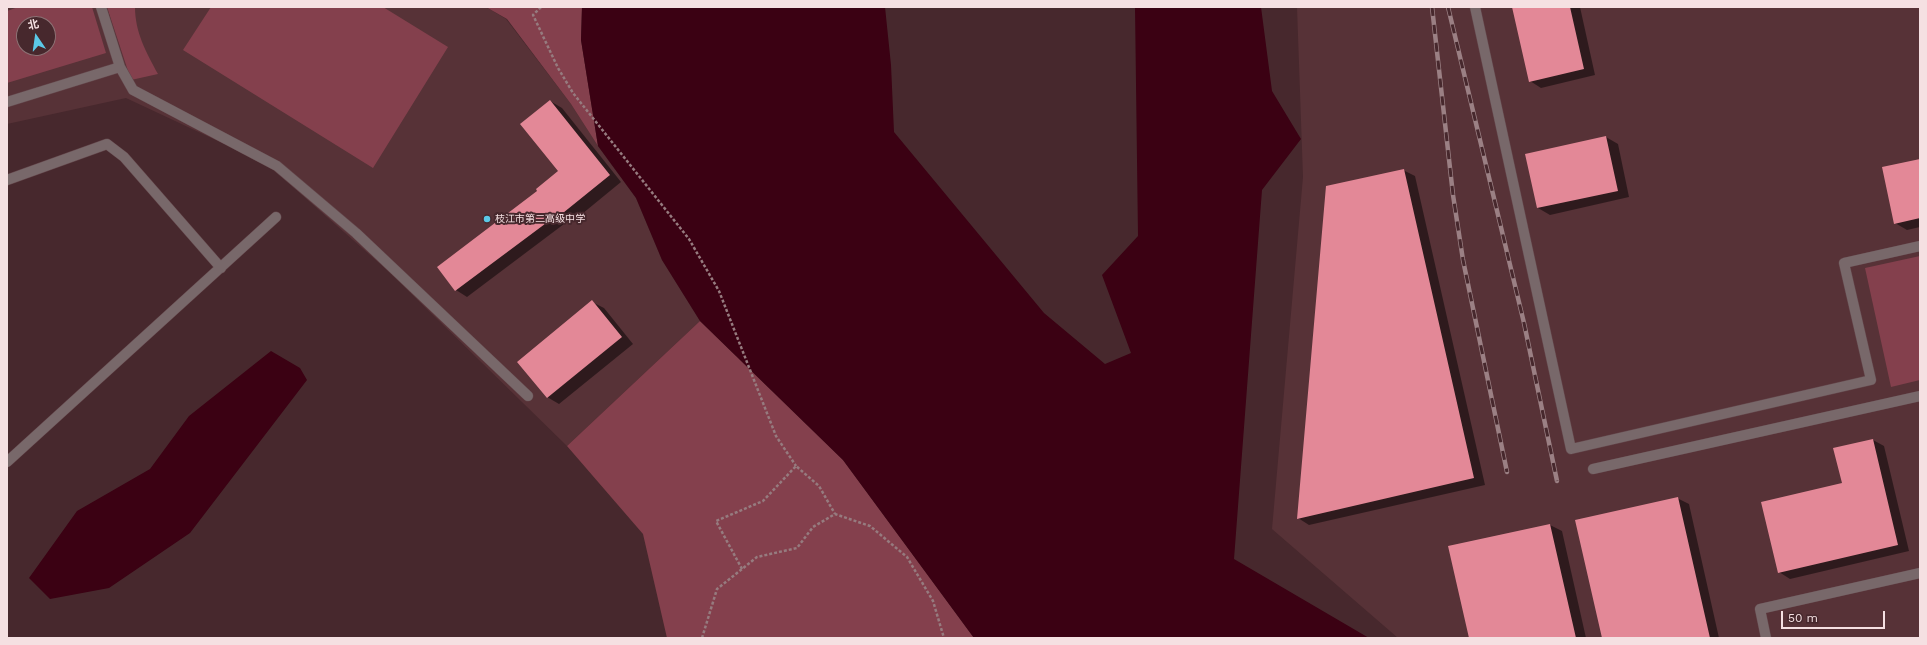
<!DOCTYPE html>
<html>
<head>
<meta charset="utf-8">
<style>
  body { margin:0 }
  #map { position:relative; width:1927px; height:645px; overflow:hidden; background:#47282d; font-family:"Work Sans","Noto Sans SC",sans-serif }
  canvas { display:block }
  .frame { position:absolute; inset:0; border:8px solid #f5e0e2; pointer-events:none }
  .north { position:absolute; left:16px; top:16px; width:40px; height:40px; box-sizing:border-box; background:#47282d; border:1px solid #8d7275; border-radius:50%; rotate:347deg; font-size:11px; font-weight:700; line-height:16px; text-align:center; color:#f5e0e2 }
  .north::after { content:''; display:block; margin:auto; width:14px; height:18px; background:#5bc8e7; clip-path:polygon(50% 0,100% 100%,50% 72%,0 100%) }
  .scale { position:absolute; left:1781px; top:611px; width:104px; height:18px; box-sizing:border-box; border:2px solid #f5e0e2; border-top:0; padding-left:5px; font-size:12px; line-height:14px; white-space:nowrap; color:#f5e0e2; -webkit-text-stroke:3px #47282d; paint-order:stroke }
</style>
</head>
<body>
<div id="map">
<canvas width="1927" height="645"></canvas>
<div class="frame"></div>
<div class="north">北</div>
<div class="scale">50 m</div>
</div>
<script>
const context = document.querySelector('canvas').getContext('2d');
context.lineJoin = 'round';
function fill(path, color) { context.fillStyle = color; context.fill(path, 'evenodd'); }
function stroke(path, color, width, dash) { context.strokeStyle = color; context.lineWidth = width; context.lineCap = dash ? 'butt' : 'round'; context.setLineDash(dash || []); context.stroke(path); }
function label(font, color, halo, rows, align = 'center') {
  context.font = font + ' "Work Sans","Noto Sans SC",sans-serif'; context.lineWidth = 4; context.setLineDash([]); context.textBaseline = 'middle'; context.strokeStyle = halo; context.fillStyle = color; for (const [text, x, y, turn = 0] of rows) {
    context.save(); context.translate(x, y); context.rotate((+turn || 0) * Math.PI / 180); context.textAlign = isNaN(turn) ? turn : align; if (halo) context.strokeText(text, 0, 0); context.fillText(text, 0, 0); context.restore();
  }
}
fill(new Path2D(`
  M7 7H486L506 19 571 104 598 146 636 198 662 260 700 321 567 446 387 270 267 164 126 98 7 124ZM24 24H48V48H24Z
  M1297 7H1920V638H1398L1272 529 1303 177Z`), '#573237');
fill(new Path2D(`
  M18 7H92L106 53 7 83V11ZM24 24H48V48H24Z
  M107 7H135C135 32 146 52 158 74L131 80Z
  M211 7H383L448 47 373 168 183 50Z
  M486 7H582L581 40 598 146 571 104 507 19Z
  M1920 256V380L1891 387 1865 268Z
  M700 321 843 460 974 638H667L643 534 567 446Z`), '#84404d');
fill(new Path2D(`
  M582 7H885L891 65 894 132 1044 313 1105 364 1131 353 1102 275 1138 236 1135 7H1261L1272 91 1301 139 1262 190 1234 559 1369 638H974L843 460 700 321 662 260 636 198 598 146 581 40Z
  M271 351 300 368 307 380 190 533 109 588 50 599 29 578 77 511 150 469 189 416Z`), '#3b0113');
fill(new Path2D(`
  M1513 7H1580L1595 75 1541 88 1530 81Z
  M550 101 562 108 621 182 571 223 568 221 467 297 456 290 539 191 559 171Z
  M1606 137 1618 144 1629 197 1550 215 1538 208 1527 155Z
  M1920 160V227L1907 230 1895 223Z
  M1403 170 1415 176 1485 485 1309 525 1298 518Z
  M592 302 604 308 633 344 559 404 547 397Z
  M1873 440 1884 446 1909 551 1790 579 1779 572 1843 484Z
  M1677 498 1689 504 1719 638H1603Z
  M1550 525 1562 531 1586 638H1470Z`), '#0007');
fill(new Path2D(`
  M1512 7H1570L1584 69 1529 82Z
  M550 100 610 175 558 217 557 215 455 291 437 267 537 191 536 189 558 171 520 124Z
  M1606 136 1618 191 1537 208 1525 154Z
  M1920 159V218L1894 224 1882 167Z
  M1404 169 1474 478 1297 519 1326 186Z
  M592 300 622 337 547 398 517 362Z
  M1873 439 1898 545 1778 573 1761 502 1842 483 1833 448Z
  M1678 497 1710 638H1602L1575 520Z
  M1550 524 1576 638H1469L1448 546Z`), '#e38897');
const minor = new Path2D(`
  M1475 7 1571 449 1871 380 1844 263 1920 246
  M120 67 133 90 277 166 356 233 528 396
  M7 102 120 67 101 7
  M7 180 107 144 124 157 221 268
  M7 462 276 217
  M1593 469 1920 396
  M1766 638 1760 609 1920 573`);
stroke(minor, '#63454a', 11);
stroke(new Path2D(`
  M541 7 533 15 558 68 573 93 689 239 719 291 776 436 796 466
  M742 569 716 521 763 501 796 466 819 486 835 514
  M702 638 717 589 757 557 797 548 813 527 835 514 870 526 907 557 933 601 944 638`), '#967b7f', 2.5, [3, 2]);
stroke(minor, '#78686a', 10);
const rail = new Path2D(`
  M1432 7 1453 195 1463 260 1507 472
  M1448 7 1524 323 1557 481`);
stroke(rail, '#9b8084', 4.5);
stroke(rail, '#47282d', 3, [9]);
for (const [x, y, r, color] of [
  [487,219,4,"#5bc8e7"]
]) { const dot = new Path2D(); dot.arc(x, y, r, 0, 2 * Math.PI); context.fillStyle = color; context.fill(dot); stroke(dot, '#47282d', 1.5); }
label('10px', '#f5e0e2', '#47282d', [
  ["枝江市第二高级中学",495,219]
], 'left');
</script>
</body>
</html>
